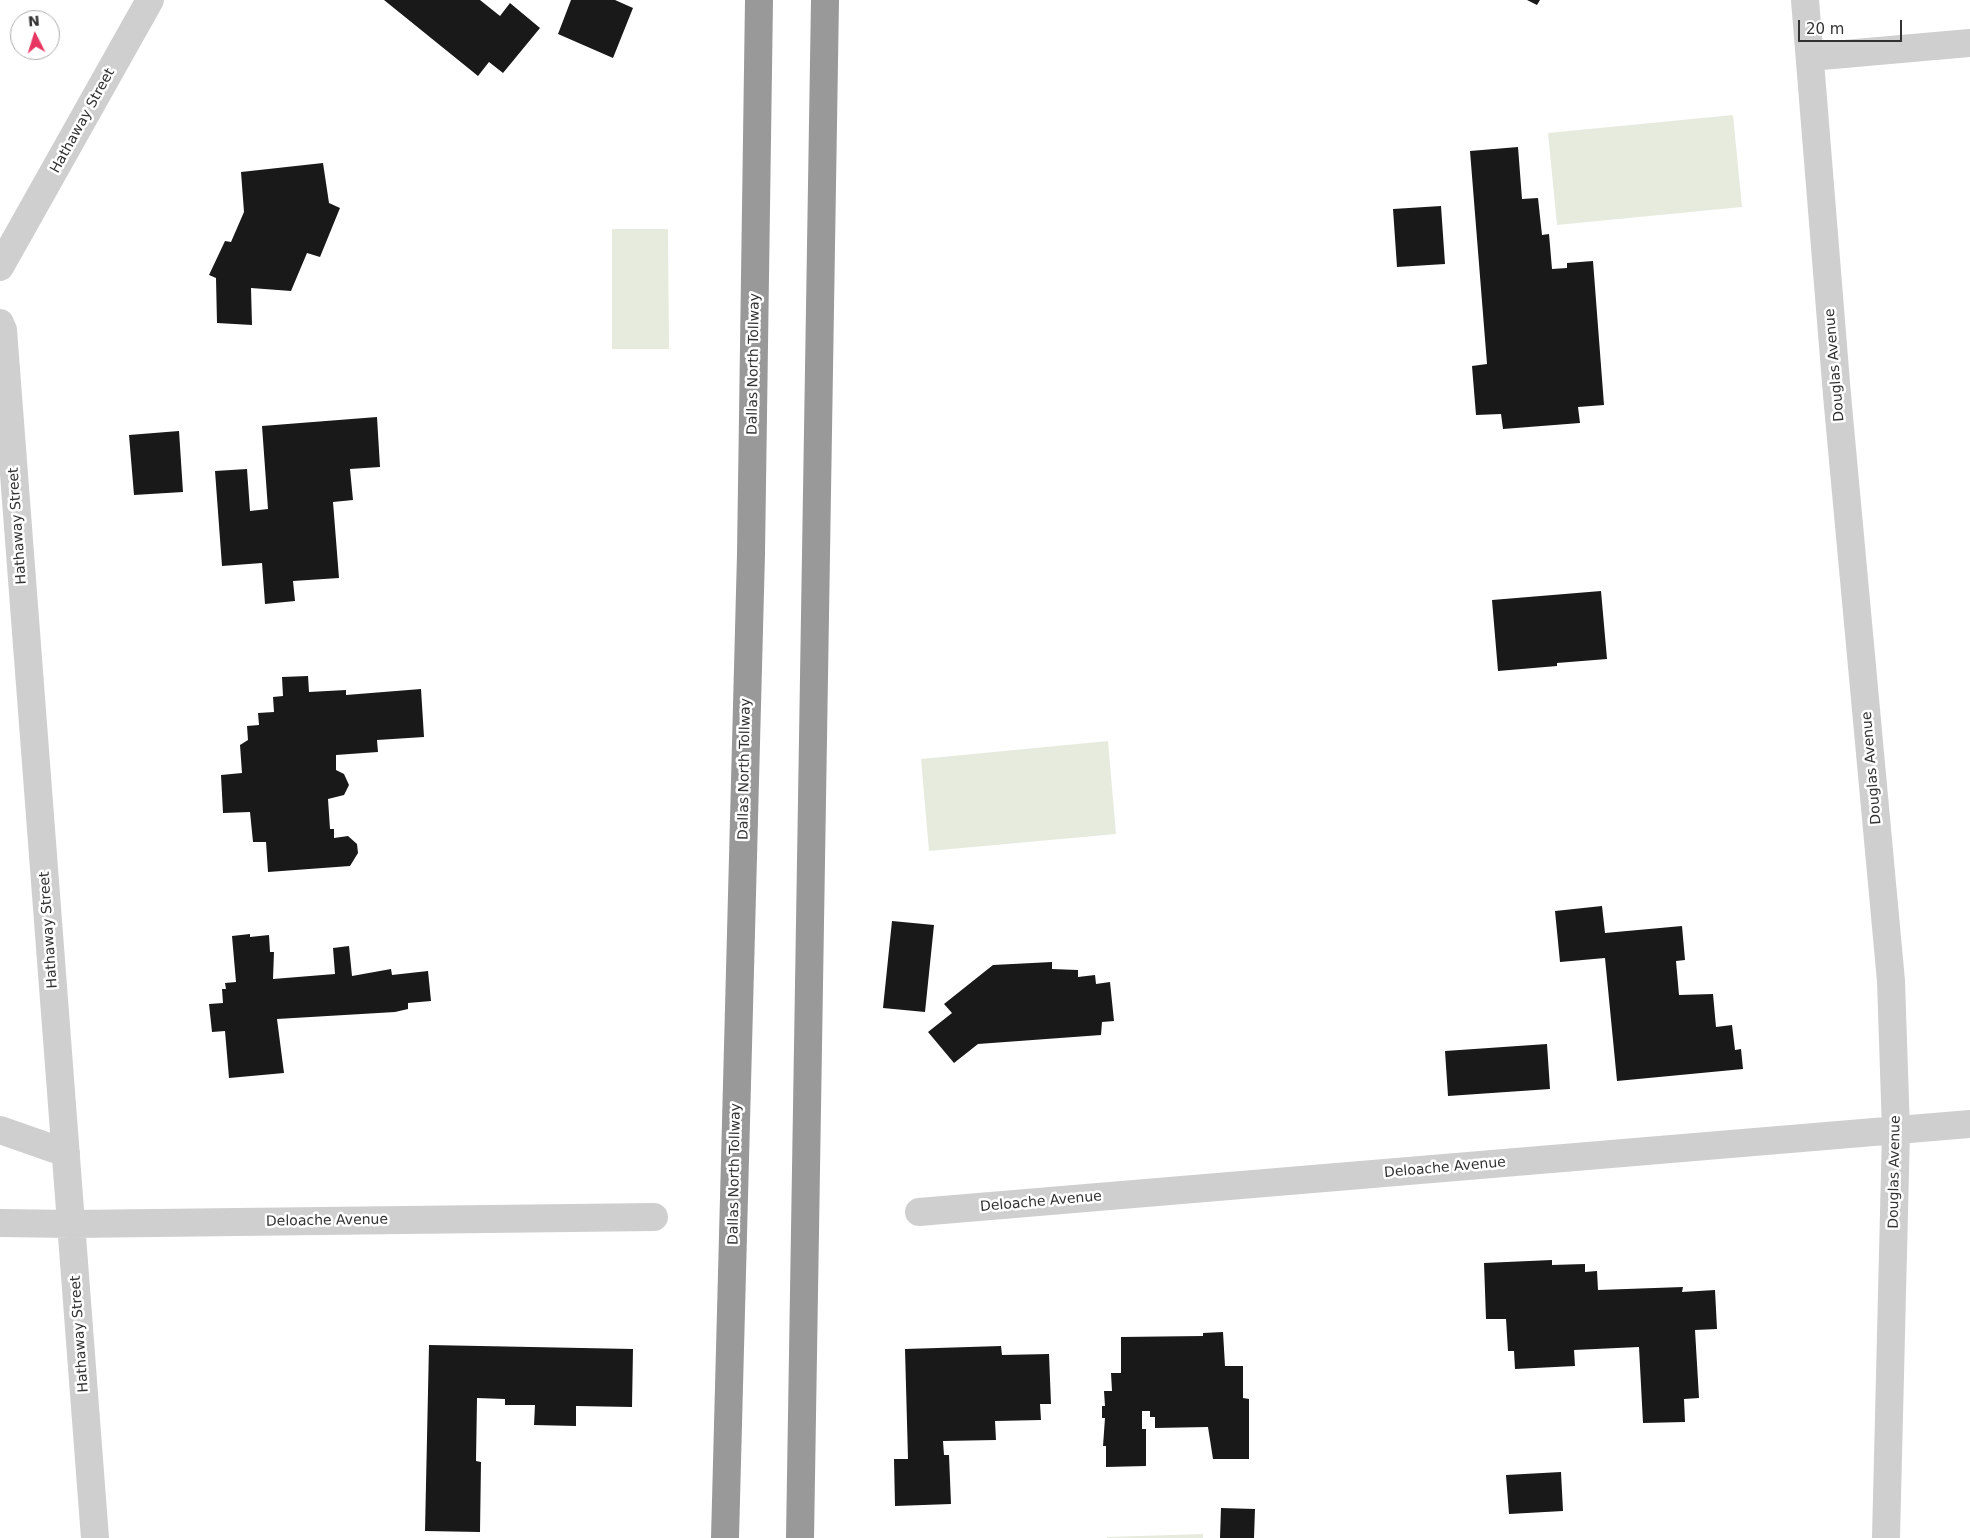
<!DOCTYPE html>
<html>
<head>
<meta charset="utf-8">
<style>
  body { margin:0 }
  #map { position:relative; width:1970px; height:1538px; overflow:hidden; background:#fff; font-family:"DejaVu Sans",sans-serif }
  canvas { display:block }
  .north { position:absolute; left:10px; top:10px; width:50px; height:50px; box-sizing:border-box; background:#fff; border:1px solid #adadad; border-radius:50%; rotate:355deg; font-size:14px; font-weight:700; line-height:20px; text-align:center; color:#323232 }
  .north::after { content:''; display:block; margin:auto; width:18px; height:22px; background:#e73662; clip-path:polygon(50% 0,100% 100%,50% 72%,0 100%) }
  .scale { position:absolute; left:1798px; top:20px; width:104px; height:22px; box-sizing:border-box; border:2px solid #323232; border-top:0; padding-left:6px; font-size:15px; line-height:18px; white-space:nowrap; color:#323232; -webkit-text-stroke:4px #fff; paint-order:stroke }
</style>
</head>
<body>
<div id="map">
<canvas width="1970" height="1538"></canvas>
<div class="north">N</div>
<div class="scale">20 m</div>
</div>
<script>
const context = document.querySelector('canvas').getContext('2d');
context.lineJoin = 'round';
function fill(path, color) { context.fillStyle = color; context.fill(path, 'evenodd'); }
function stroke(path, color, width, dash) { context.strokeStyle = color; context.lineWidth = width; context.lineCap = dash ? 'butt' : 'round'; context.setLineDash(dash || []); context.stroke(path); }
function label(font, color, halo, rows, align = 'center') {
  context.font = font + ' "DejaVu Sans",sans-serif'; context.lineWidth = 5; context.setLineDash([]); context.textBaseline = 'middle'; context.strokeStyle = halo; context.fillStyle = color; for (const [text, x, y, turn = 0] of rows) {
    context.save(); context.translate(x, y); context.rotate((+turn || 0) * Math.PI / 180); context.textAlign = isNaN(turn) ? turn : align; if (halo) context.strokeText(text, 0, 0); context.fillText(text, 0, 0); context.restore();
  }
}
fill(new Path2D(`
  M1733 115 1742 207 1557 225 1548 133Z
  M612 229H668L669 349H612Z
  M1108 741 1116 834 929 851 921 759Z
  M1203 1534V1538H1107V1537Z`), '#e7ebde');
fill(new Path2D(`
  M384 0H480L500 16 510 3 540 28 503 73 489 62 478 76Z
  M571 0H615L633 8 613 58 558 34Z
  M1527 0H1540L1537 5Z
  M1518 147 1522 199 1538 198 1542 235 1549 234 1552 269 1567 268V263L1593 261 1604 405 1578 407 1580 423 1503 429 1501 414 1476 415 1472 366 1487 364 1470 151Z
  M323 163 329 203 340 208 320 257 307 253 291 291 251 288 252 325 217 323 216 278 209 275 225 241 231 242 244 212 241 172Z
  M1441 206 1445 264 1397 267 1393 209Z
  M377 417 380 467 350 469 353 500 333 502 339 578 293 581 295 601 265 604 262 563 222 566 215 471 247 469 250 511 268 509 262 426Z
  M179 431 183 492 134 495 129 435Z
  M1601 591 1607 659 1557 663V666L1498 671 1492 600Z
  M308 676 309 692 346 690V695L421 689 424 737 377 740 378 752 336 755V770L344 774 349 785 344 795 328 799 330 829H334V838L348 836 357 844 358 853 350 866 268 872 266 842H253L250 812 223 813 221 775 242 773 240 745 248 740 247 726 259 725 258 713 274 712 273 697 283 696 282 677Z
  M1602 906 1605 933 1682 926 1685 960 1676 961 1679 995 1713 994 1716 1027 1732 1025 1735 1050 1741 1049 1743 1069 1617 1081 1605 958 1560 962 1555 911Z
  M892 921 934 925 925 1012 883 1008Z
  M250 934V937L269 935 270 952H274L273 979 335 974 333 948 349 946 352 976 391 969 392 975 428 971 431 1001 408 1003V1009L395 1012 277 1019 284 1073 229 1078 225 1031 212 1032 209 1004 223 1003 222 989H226L225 983 236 982 232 936Z
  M1052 962V969L1078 970V977L1095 975 1096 984 1110 982 1114 1021 1102 1022 1101 1035 978 1044 954 1063 928 1032 952 1013 944 1004 993 965Z
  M1547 1044 1550 1089 1448 1096 1445 1051Z
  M1552 1260V1265L1585 1264V1272L1597 1271 1598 1290 1683 1287 1682 1292 1715 1290 1717 1329 1695 1330 1699 1398 1684 1399 1685 1422 1643 1423 1639 1347 1574 1350 1575 1366 1515 1369 1514 1351H1508L1506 1319H1486L1484 1263Z
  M1223 1332 1225 1366H1243V1398L1249 1399V1459H1213L1208 1427 1155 1428V1417H1150V1411H1142V1429H1146V1466L1106 1467V1446H1103L1105 1418H1102V1406H1105L1104 1391H1112L1111 1373H1121V1337L1203 1336V1333Z
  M429 1345 633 1349 632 1407 576 1406V1426L534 1425 535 1405H505V1399L477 1398 476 1461 481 1462 480 1532 425 1531Z
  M1001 1346 1002 1355 1049 1354 1051 1404H1040L1041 1420 995 1421 996 1440 943 1441 944 1455H949L951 1504 895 1506 894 1459H908L905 1349Z
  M1561 1472 1563 1511 1509 1514 1506 1475Z
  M1221 1508 1255 1509 1254 1538H1220Z`), '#191919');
stroke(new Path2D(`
  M1805 0 1837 395 1891 981 1896 1131 1886 1538
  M1810 57 1970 43
  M0 267 150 0
  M0 323 3 330 95 1538
  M0 1130 66 1153
  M919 1212 1970 1124
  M0 1223 72 1224 654 1217`), '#cfcfcf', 28);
stroke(new Path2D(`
  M725 1538 751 554 759 0
  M800 1538 825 0`), '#999', 28);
label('14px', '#323232', '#fff', [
  ["Hathaway Street",83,121,-61],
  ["Dallas North Tollway",754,364,-89],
  ["Douglas Avenue",1835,365,-95],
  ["Hathaway Street",18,526,-94],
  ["Douglas Avenue",1872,768,-95],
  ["Dallas North Tollway",745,769,-89],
  ["Hathaway Street",49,930,-94],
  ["Deloache Avenue",1445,1168,-5],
  ["Douglas Avenue",1895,1172,-89],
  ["Dallas North Tollway",735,1174,-89],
  ["Deloache Avenue",1041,1202,-5],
  ["Deloache Avenue",327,1221,-1],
  ["Hathaway Street",80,1334,-94]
]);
</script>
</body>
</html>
